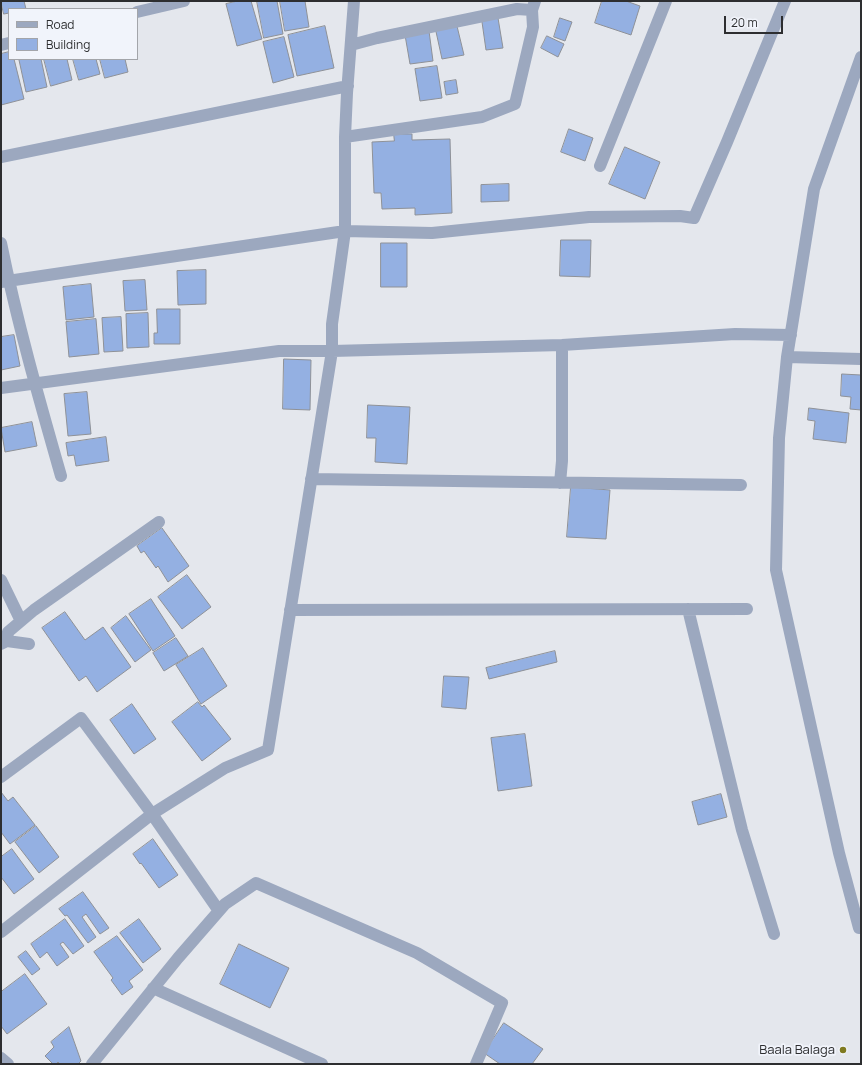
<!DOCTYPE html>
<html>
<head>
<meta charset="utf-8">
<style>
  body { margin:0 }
  #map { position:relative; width:862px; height:1065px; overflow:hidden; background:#e4e7ed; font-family:Manrope,sans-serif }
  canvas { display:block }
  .frame { position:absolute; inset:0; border:2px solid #2d2e30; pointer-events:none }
  .legend { position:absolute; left:8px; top:8px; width:130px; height:52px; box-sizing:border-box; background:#f1f4fb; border:1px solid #a3a5aa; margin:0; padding:5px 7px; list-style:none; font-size:12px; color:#2d2e30 }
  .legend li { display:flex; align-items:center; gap:8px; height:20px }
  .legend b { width:20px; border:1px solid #a3a5aa }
  .scale { position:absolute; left:724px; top:16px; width:59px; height:18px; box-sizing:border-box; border:2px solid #2d2e30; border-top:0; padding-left:5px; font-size:12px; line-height:14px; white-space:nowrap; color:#2d2e30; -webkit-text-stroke:3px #f1f4fb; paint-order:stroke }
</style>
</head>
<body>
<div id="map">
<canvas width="862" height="1065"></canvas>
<div class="frame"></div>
<ul class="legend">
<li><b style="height:5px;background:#9ca8bf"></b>Road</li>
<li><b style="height:11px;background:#94b0e2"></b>Building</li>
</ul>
<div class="scale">20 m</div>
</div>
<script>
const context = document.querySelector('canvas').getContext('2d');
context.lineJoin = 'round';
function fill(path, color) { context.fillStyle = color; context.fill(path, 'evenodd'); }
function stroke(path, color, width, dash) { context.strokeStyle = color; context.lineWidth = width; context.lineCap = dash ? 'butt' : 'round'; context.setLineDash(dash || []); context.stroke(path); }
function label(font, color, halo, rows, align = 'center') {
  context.font = font + ' Manrope,sans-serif'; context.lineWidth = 3.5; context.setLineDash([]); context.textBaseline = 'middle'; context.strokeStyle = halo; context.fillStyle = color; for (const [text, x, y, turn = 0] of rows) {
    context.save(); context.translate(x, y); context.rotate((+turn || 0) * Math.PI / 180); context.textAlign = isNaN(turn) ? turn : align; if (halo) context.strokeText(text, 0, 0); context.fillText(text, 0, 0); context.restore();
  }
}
const building = new Path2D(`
  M1 1H24L26 9H9V13L4 14Z
  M238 1H251L262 39 237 46 226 4Z
  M257 1H277L283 34 264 38Z
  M280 1H305L309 27 285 31Z
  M602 1H626L640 6 631 35 595 23Z
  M497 12 503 48 486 50 481 15Z
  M560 18 572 22 565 41 554 37Z
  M456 22 464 55 442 59 435 27Z
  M325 26 334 68 297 76 288 35Z
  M429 31 433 61 410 64 405 35Z
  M547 36 564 44 558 57 541 48Z
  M284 37 294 77 273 83 263 42Z
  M9 52V59H14L24 99 1 105V54Z
  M23 59H41L47 87 26 92 19 60Z
  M44 59H67L72 80 51 86Z
  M73 59H96L100 74 79 80Z
  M100 59H125L128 72 105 78Z
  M437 66 442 98 420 101 415 69Z
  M456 80 458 93 446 95 444 82Z
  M569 129 593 138 585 161 561 152Z
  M394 134H412V140L450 139 452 213 415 215V208L382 209 381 193H374L372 142 394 141Z
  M625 147 660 162 645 199 609 184Z
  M509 184V201L481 202V185Z
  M561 240H591L590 277 560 276Z
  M381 243H407V287H381Z
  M206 270V304L178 305 177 271Z
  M145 280 147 310 125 311 123 281Z
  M91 284 94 317 66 320 63 287Z
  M157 309H180V344H154V333H157Z
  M148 313 149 347 127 348 126 314Z
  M121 317 123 351 104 352 102 318Z
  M96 319 99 354 69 357 66 322Z
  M14 335 20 366 1 370V337Z
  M284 359 311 360 310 410 283 409Z
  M842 374 861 375V410L850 409 851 397 841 396Z
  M87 392 91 434 68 436 64 394Z
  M368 405 410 407 407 464 375 462 376 438H367Z
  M809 408 849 413 846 443 813 439 815 421 808 420Z
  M32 422 37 446 5 452 1 428Z
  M106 437 109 461 76 466 74 455 68 456 66 443Z
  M571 487 610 490 606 539 567 537Z
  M162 528 189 566 168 582 158 566 156 568 144 551 141 553 137 546Z
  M187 575 211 607 182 629 158 597Z
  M151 599 175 636 153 651 129 614Z
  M65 612 85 640 103 627 131 667 97 692 86 676 79 681 42 628Z
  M126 616 151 650 135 662 111 628Z
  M176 638 188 656 164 671 153 653Z
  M203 648 227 686 201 704 176 665Z
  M555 651 557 662 489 679 486 668Z
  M444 676 469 677 466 709 442 707Z
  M198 702 202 707 204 705 231 739 202 761 172 722Z
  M132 704 156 739 134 754 110 720Z
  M525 734 532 786 498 791 491 738Z
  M1 792 8 801 13 797 35 825 10 844 1 832Z
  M721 794 727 817 698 825 692 802Z
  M36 826 59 857 39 873 15 842Z
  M153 839 178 875 159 888 141 863 140 864 133 854Z
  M12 849 34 879 14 894 1 877V857Z
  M83 892 109 928 100 934 86 914 82 917 96 937 88 943 67 915 65 916 59 909Z
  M65 919 84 946 73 954 63 942 60 944 69 957 57 966 47 952 40 958 31 944Z
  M139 919 161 949 143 963 120 933Z
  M117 936 143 970 129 981 133 987 122 995 111 980 113 978 94 952Z
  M239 944 289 968 270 1008 220 984Z
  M26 951 40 969 32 975 18 957Z
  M25 974 47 1004 7 1034 1 1026V992Z
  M504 1023 543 1049 532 1064H500L484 1053Z
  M69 1027 81 1061 78 1064H60L58 1062 56 1064H53L45 1056 54 1047 51 1042Z`);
fill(building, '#94b0e2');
stroke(building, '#8e9197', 1);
stroke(new Path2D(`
  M137 12 184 1
  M1 45 9 43
  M351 45 377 38 517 9 532 10
  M345 137 482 117 515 104 533 27 532 10 535 1
  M1 157 348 86
  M600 166 666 1
  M1 243C17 322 39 399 61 476
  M1 282 345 231 432 233 589 217 680 216 694 218 727 142 785 1
  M787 357 861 359
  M1 388 279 351H332L562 345 735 334 791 335
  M311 479 741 485
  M560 483 562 461V345
  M1 580 21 621
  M688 609 742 830 774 934
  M290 610 747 609
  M7 641 8 632 34 610 159 522
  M1 644 7 641 29 644
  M1 777 81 718 152 814 219 911
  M859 928 839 853 776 570 779 438 787 357 814 189 861 57
  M1 932 152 814 225 768 268 750 332 351V324L345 231V137L347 93 354 1
  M153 988 322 1064
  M1 1058 8 1064
  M92 1064 178 958 225 904 256 883 417 953 502 1003 476 1064`), '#9ca8bf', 12);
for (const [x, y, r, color] of [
  [843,1050,4,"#7f7a20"]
]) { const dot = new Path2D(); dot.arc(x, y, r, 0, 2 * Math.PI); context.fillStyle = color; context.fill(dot); stroke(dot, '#f1f4fb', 1.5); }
label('13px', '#2d2e30', '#f1f4fb', [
  ["Baala Balaga",835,1050]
], 'right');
</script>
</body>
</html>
